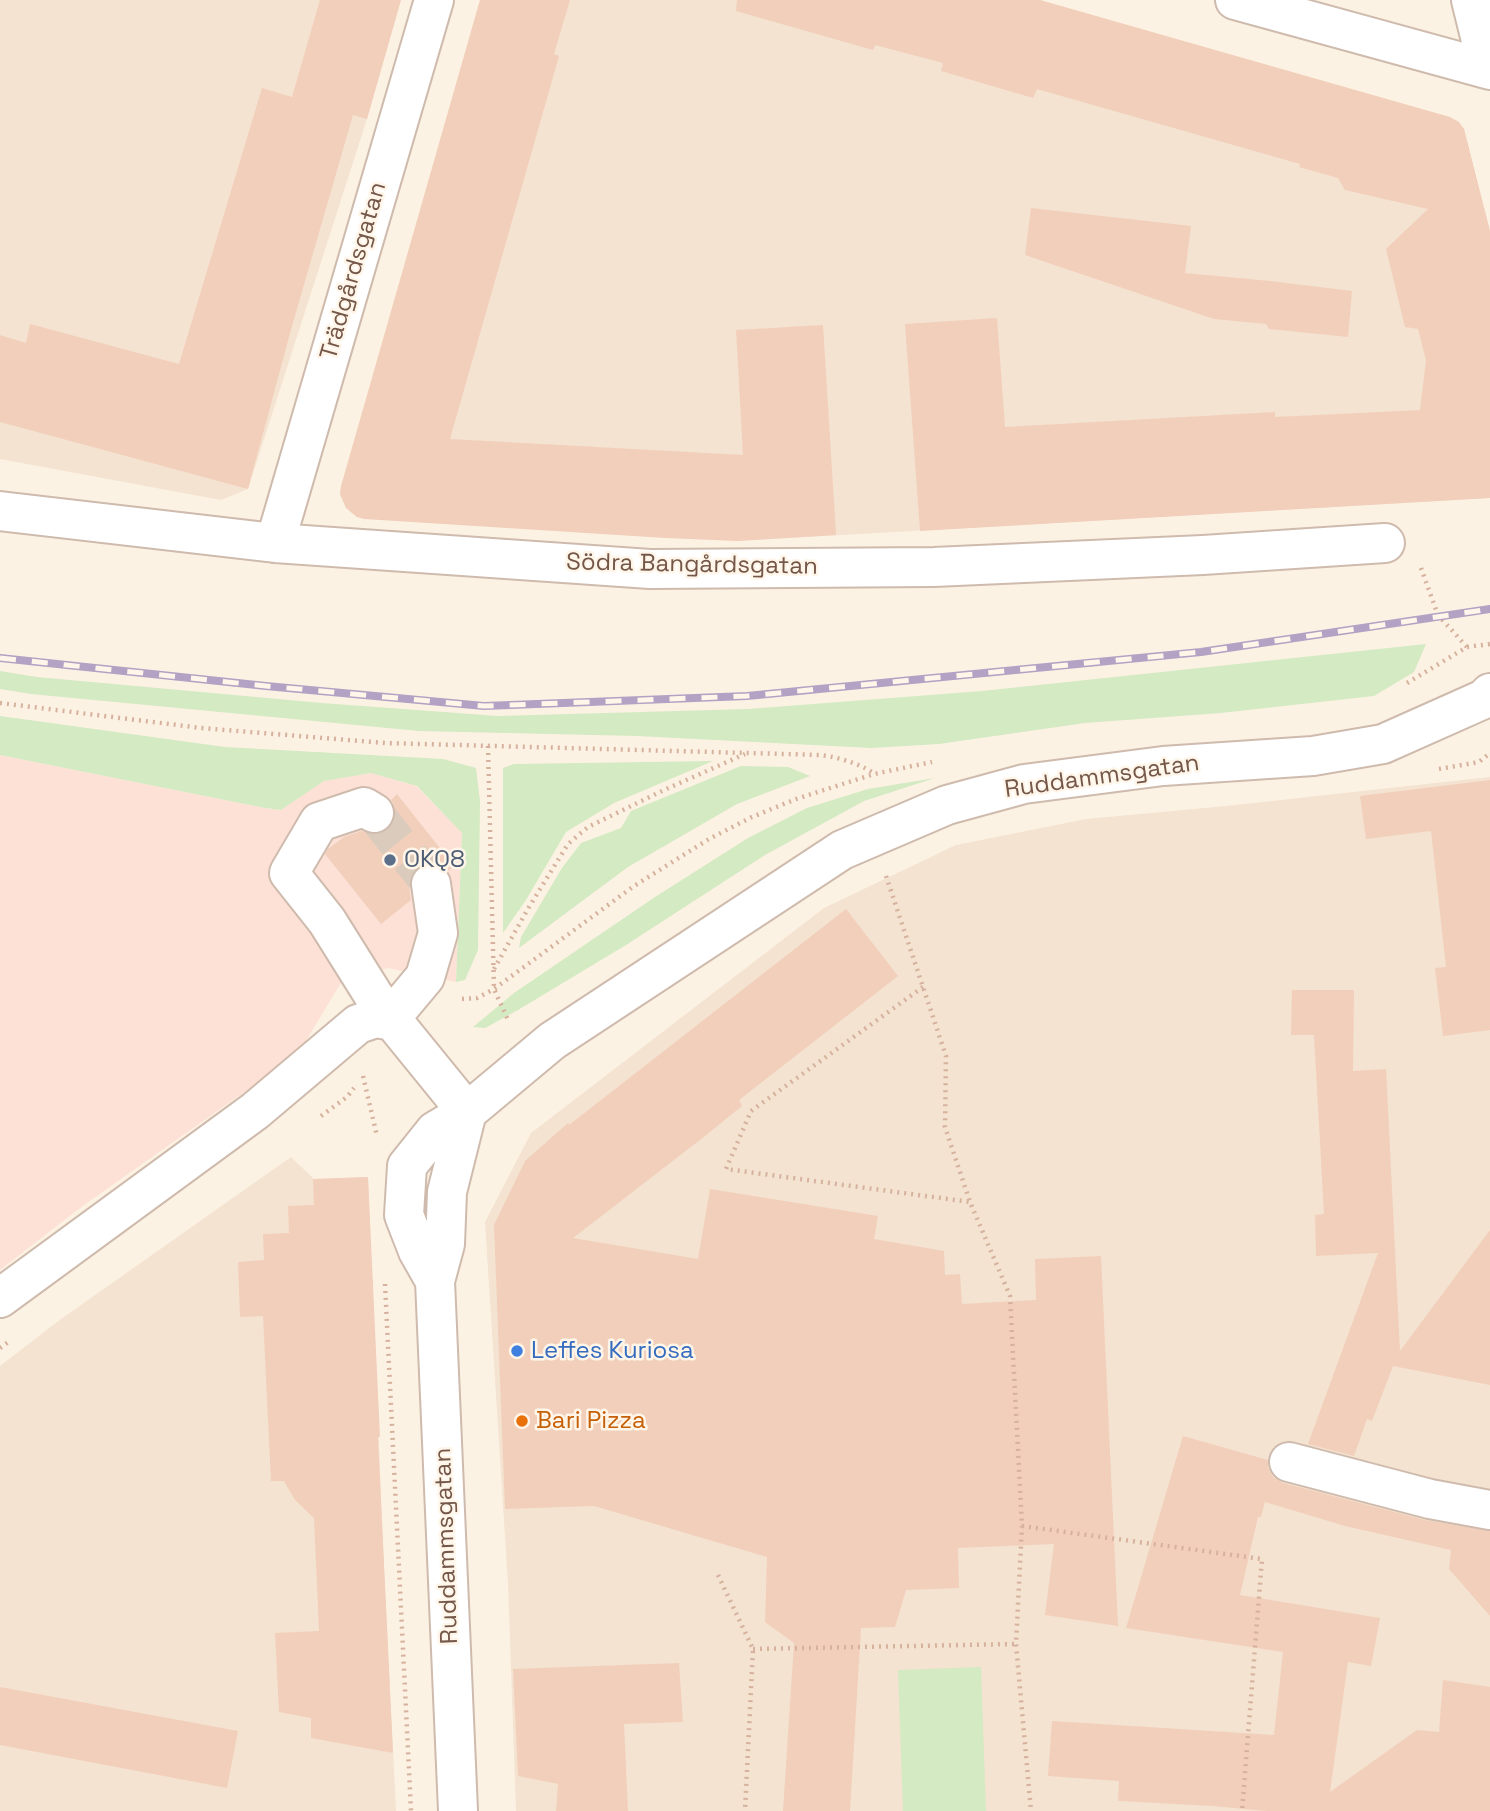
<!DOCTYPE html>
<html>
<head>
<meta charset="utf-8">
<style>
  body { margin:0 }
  canvas { display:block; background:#fcf2e3 }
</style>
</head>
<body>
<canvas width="1490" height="1811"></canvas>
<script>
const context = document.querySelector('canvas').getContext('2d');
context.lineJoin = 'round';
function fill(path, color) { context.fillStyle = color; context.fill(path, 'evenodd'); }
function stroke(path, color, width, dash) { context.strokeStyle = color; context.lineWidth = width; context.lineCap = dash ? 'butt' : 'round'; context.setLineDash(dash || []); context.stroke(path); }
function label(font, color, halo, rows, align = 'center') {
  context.font = font + ' "Space Grotesk",sans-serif'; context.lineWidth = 5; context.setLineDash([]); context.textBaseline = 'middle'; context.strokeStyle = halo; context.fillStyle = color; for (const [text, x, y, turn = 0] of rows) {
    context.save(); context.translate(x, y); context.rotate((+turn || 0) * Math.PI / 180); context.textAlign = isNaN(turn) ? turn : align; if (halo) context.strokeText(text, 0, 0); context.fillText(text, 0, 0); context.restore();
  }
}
fill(new Path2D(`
  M0 0H401L367 119 248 489 221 500 0 459Z
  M480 0H1040L1324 82 1464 129 1490 231V498L737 541 357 517 346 508 340 494Z
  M1490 777V1811H516L508 1584 485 1222 531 1133 824 908 956 845 1086 819 1226 806Z
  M291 1157 314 1179 368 1177 384 1567 396 1811H0V1366L61 1319Z`), '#f4e3d1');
fill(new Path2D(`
  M0 755 265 808 281 810 323 781 371 773 416 786 462 832 456 982 388 968 342 981 298 1054 80 1208 0 1270Z`), '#fde1d7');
fill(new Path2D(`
  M1426 644 1414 672 1374 696 1221 713 1085 723 939 744 871 748 637 736 419 731 31 694 0 689V671L37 677 322 703 498 716 748 709 982 691Z
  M0 716 225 747 443 759 476 768 480 801 478 950 465 980 456 982 462 833 417 786 371 773 324 781 281 810 265 808 0 755Z
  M713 761 614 803 566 832 526 900 503 933V768L514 764Z
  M741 766 788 767 810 776 737 804 628 867 519 948 521 937 562 868 581 843 621 828 631 811Z
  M935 778 864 801 765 855 626 945 518 1010 485 1028 473 1027 514 993 655 897 748 838 807 808 868 789Z
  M981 1667 986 1811H903L898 1670Z`), '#d3eac2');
fill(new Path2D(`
  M320 0H401L367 119 353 115 292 326 248 489 0 422V335L26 343 30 324 179 364 262 88 292 97Z
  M480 0H570L554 54 559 56 450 439 743 455 736 330 823 325 836 535 737 541 665 538 364 519 357 517 346 508 340 494 341 486Z
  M737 0H1040L1450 117 1459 122 1464 129 1490 231V498L920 531 905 324 997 318 1005 427 1275 412V417L1420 410 1426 360 1418 329 1405 327 1386 249 1428 209 1345 190 1338 178 1299 167 1300 164 1037 89 1033 98 941 71 943 63 875 45 873 50 736 11Z
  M1031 208 1191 226 1185 273 1270 281 1352 291 1348 337 1269 329 1266 324 1214 319 1025 255Z
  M1490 780V1030L1443 1036 1435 968 1446 967 1431 831 1366 839 1360 796Z
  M397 794 454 866 448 871 440 864 429 862 417 867 411 877 409 887 411 900 381 924 325 854 328 849 344 837 361 831 373 835 385 832 393 824 396 813 393 803 391 800Z
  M846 909 898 976 739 1100 742 1106 705 1136 573 1238 698 1259 710 1189 878 1216 874 1239 944 1251 945 1275 960 1274 962 1304 1036 1300 1035 1259 1101 1256 1118 1626 1045 1615 1054 1544 958 1548 959 1588 906 1590 895 1627 861 1628 850 1811H783L794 1643 765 1622 767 1557 594 1506 505 1509 494 1225 525 1161 568 1123 569 1125Z
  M1292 990H1354L1353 1071 1386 1069 1400 1351 1490 1230V1385L1393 1366 1372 1421 1367 1419 1354 1456 1308 1444 1378 1253 1316 1256 1315 1215 1324 1214 1314 1035H1291Z
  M368 1177 380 1437H378L393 1753 311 1738V1718L279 1712 275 1633 319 1631 314 1518 295 1500 284 1481H271L263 1316 240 1317 238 1262 264 1260 263 1234 289 1233 288 1206 314 1205 313 1179Z
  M1183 1436 1268 1460V1468L1273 1477 1283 1483 1425 1520 1490 1531V1616L1449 1569 1451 1550 1345 1526 1265 1502 1261 1517H1258L1240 1595 1380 1618 1371 1666 1348 1662 1330 1792 1417 1730 1439 1732 1443 1680 1490 1687V1811H1266L1213 1806 1118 1801 1119 1781 1048 1776 1052 1721 1274 1735 1283 1652 1126 1628Z
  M679 1663 683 1722 624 1724 628 1811H556L558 1784 518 1776 513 1669Z
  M0 1687 238 1731 227 1788 0 1745Z`), '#f2cfbb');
stroke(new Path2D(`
  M374 813 431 884`), '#dacbbc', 38, [38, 19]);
const minor = new Path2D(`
  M1235 0 1490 70
  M1471 0 1488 69
  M0 511 275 543 650 569 934 567 1203 555 1385 543
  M275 543 434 0
  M374 813 364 807 319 822 289 873 327 921 389 1020 425 977 438 933 431 884
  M435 1281 418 1251 404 1215 407 1166 435 1131 467 1112 552 1041 842 850 947 805 1024 784 1163 766 1313 756 1383 744 1484 699 1490 693
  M0 1298 255 1111 358 1024 376 1018 393 1021 467 1112
  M1289 1462 1430 1499 1490 1510
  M458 1811 435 1281 445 1244 447 1192 467 1112`);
stroke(minor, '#cfbbad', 42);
stroke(new Path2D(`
  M1421 568 1438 615 1467 647
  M1407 683 1467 647 1490 644
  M0 703 201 728 385 743 821 755C841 758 857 763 874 773
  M488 746 494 989 509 1022
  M1439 769 1479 762 1490 753
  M886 876 946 1056 945 1127 970 1202 1010 1296 1022 1526 1016 1644 1031 1811
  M494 969 529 907 568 844 588 827 664 790 745 754
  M923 987 751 1111 726 1169 970 1202
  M462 999 477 998 494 989 634 886 709 839 752 817 796 799 874 774 932 762
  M363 1076 377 1136
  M321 1116 347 1097 354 1088
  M385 1284 411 1811
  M0 1348 11 1340
  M1022 1526 1262 1559 1242 1811
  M718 1575 753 1649 745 1811
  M753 1649 1016 1644`), '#d6b29e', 4.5, [2, 5]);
stroke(minor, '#fff', 38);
const rail = new Path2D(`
  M0 658 266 686 484 706 747 696 1201 652 1490 609`);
stroke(rail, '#b4a2c5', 8);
stroke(rail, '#fff6e9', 5, [16]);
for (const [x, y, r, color] of [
  [390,860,7,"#5c6f8a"],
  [517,1351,7,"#3f7fe0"],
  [522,1421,7,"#e8710a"]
]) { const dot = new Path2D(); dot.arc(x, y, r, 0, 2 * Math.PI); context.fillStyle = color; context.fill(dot); stroke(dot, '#fff6e9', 2.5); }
label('24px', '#745749', '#fff6e9', [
  ["Trädgårdsgatan",354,271,-74],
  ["Södra Bangårdsgatan",692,565,1],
  ["Ruddammsgatan",1102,777,-8],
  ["Ruddammsgatan",447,1546,-92]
]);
label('24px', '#4e5e75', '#fff6e9', [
  ["OKQ8",404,860]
], 'left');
label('24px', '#366cbe', '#fff6e9', [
  ["Leffes Kuriosa",531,1351]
], 'left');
label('24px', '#c56008', '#fff6e9', [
  ["Bari Pizza",536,1421]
], 'left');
</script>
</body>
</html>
